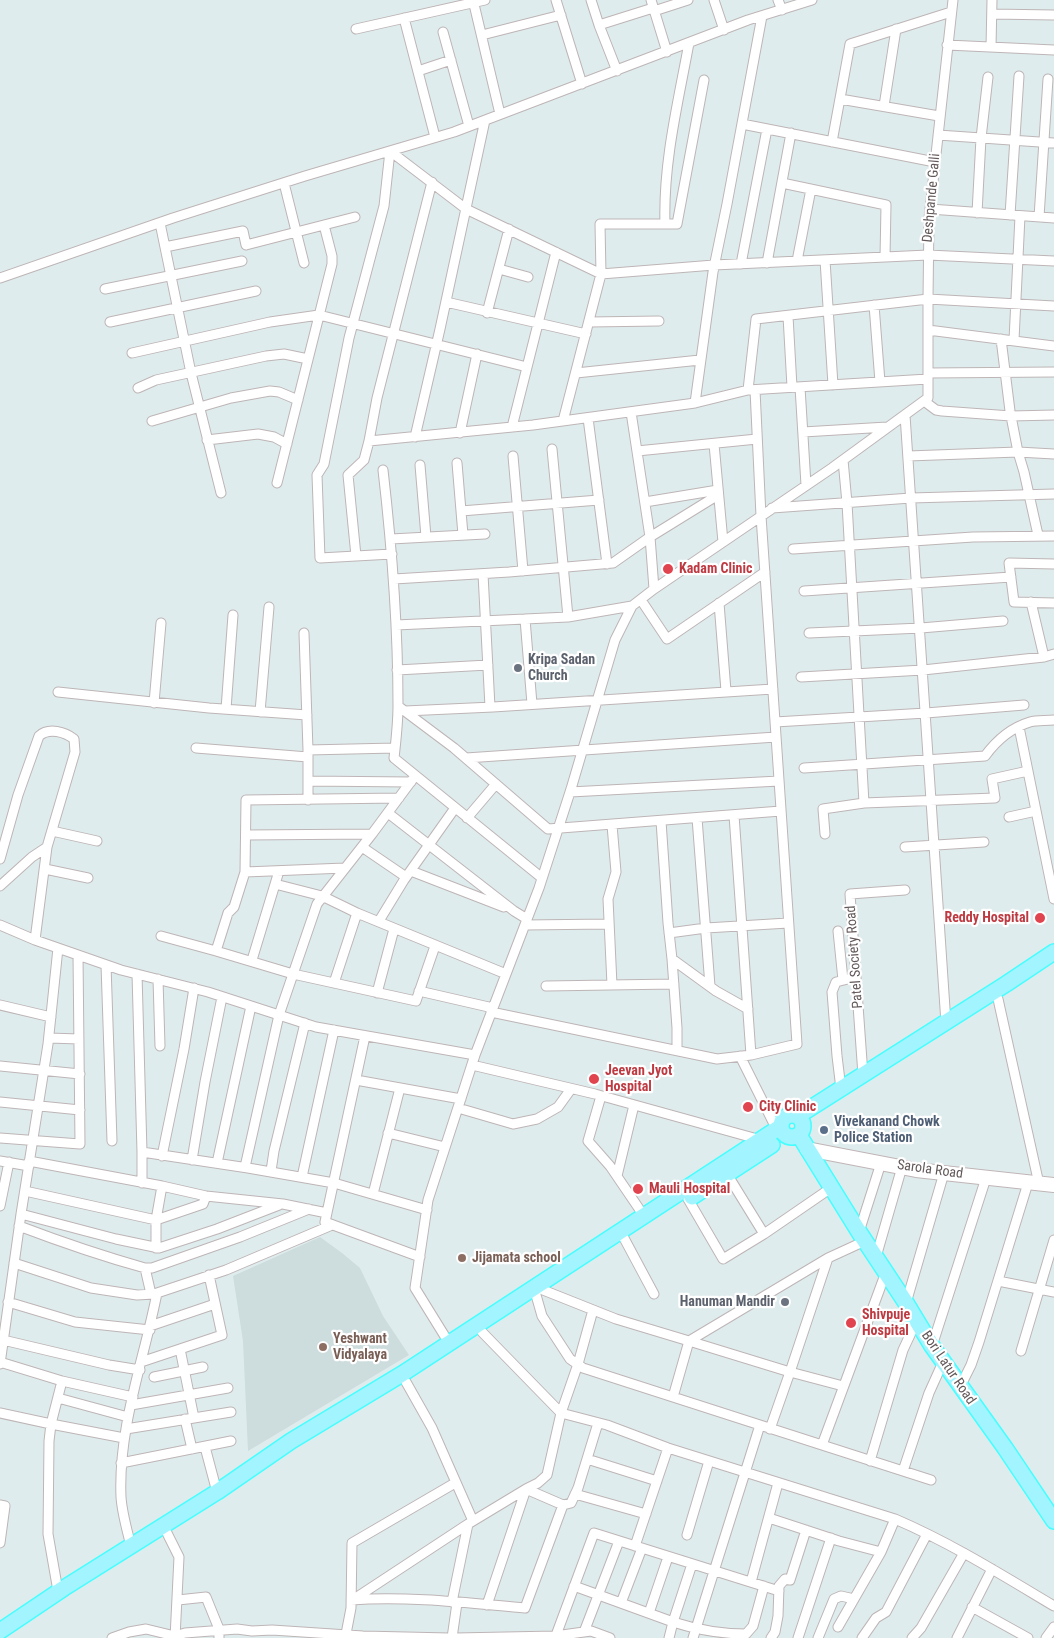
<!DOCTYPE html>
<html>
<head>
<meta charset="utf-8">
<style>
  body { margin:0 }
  canvas { display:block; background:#dfeced }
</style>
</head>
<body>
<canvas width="1054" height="1638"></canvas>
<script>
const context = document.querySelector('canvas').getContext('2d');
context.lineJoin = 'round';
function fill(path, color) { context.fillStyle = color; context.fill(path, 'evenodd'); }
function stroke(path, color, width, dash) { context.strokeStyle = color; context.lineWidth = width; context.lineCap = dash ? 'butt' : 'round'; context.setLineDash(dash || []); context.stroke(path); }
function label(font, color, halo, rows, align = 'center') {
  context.font = font + ' "Roboto Condensed",sans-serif'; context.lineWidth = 4.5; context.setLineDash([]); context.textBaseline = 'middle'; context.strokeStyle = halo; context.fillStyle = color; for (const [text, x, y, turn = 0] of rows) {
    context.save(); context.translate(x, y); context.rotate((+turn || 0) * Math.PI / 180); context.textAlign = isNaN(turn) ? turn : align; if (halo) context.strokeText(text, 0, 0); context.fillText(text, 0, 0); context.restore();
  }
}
fill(new Path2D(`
  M320 1237 342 1253 360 1268 383 1316 409 1355 248 1451 243 1341 233 1276Z`), '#cddcdd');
const minor = new Path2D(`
  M473 0 500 114
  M556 0 582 84
  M591 0 599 25 617 71
  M651 0 667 52
  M714 0 724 30
  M778 0 782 10
  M654 11 688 0
  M992 14 1054 15
  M404 18 435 137
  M599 25 653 8
  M356 29 485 0
  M443 32 469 126
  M482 35 561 15
  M947 45 1054 50
  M991 47 992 0
  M418 71 451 60
  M840 99 939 116
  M884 106 896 29
  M742 124 935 162
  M938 135 1054 143
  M832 142 850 44 951 12
  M390 151 466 209 601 274 714 265 928 255 1054 261
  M390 151 384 206 349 338 324 464 317 475 320 558 392 554
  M432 182 377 398 369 441 533 425 695 403 713 272 727 204 762 16
  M284 183 304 263
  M782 183 886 205 885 257
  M930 209 1054 218
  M977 213 981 138 988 77
  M1010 215 1019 76
  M1039 217 1048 79
  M160 223 191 373 221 493
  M665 224C663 163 678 103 689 43
  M165 247 243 231 246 245 355 217
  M825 260 833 385
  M797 261 811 189
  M767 263 791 133
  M741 264 767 129
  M499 269 528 277
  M0 278 173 218 305 176 454 132 748 20 812 0
  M105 289 242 261
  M446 302 586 334
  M874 305 880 382
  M487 313 509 229
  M788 316 792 387
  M110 322 256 291
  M589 322 659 321
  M928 330 1054 346
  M1001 339 1010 411 1018 452 1024 472 1038 535
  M1014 340 1020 216
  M132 353 270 322 319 315 527 367
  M576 373 700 360
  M928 373 1054 372
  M800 387 806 485
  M138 388 156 380 266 356 284 354 308 359
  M748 390 756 319 928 299 1054 306
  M924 401 936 410 942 411 1011 416 1054 415
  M695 403 748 390 928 379
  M631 412 650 537 654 589
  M905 415C920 617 931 820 946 1023
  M588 418 607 564
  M152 421 231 398 270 391 279 392 298 400
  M563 421 601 274 600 224H677L704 80
  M512 427 556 252
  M803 432 887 427
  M460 433 477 354
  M415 437 440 329 485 120
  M207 440 258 434 274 437 287 444
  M714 444 723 542
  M552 449 568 617
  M637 451 757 439
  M513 456 523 571
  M908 456 1018 452 1054 454
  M843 460 847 503 864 803
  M457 463 463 535
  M420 465 426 537
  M383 470C392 548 398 627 398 705 398 723 396 741 394 758L542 878
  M277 483 332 264V256L324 225
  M645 502 718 490
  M772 508 911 498 1054 494
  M461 511 599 500
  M391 539 485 534
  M793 549 973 537 1054 536
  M356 556 348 475 364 460 369 441
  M1054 564 1009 563 1014 602 1054 603
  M483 574 490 707
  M394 579 509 572 613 563 650 537 718 495
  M804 591 1011 577
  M641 600 667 639 765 572
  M1031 602 1044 657
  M719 603 726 691
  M525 619 532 704
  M396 625 568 617 632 606
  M304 633 308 750V800
  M809 633 921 628 1003 621
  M397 670 488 665
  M801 677 923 670 1044 657 1054 654
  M58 692 209 708 307 715
  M154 703 161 623
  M398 706 454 748 548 829 781 811
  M226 709 233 615
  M405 711 493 707 773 689
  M260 712 269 607
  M775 722 926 713 1024 705
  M1019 727 1054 899
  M196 748 308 757
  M308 750 395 748
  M466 758 776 737
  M804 768 985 756C996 741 1010 728 1030 722 1037 720 1046 721 1054 720
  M308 781 411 782
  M570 792 779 781
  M388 813 514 911 527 919
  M734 815 751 1055 797 1044 761 516 755 390
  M1009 817 1036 811
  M467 818 496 784
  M697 818 710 986
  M661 821 668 923 672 959 716 991 748 1009
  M52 831 97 841
  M825 834 823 809 864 803 995 798 992 779 1028 771
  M246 835 372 834
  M362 847 406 877
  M905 847 984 842
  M0 859 18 795 39 736C49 727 65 732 74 739L75 752 47 847 35 940
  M345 868 245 872 234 907 228 913 216 951 293 974 416 1001 435 946
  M45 869 88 878
  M411 871 504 907
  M245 872 246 800 399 798
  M275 884 322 896 357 913 506 974
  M0 886 32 857 47 847
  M379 921 404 880 455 808
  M0 925 35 940 121 970 208 992 316 1027 475 1055
  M525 925 608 924
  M838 931 843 980
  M669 933 706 928 788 923
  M161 936 216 951
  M672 959 677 1028V1050
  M252 960 279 871
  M106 965 112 1141
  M137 974 142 1152V1183
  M158 979 160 1046
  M334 983 357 913
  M612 985 608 899 616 872 612 825
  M546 986 674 984
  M419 991 493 1008
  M377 993 394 929
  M998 999 1039 1184
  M0 1005 51 1017
  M491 1012 717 1059 751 1055
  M365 1036 325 1222 420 1257
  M49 1038 79 1039
  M740 1056 777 1130
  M472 1065 595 1094 761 1140
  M0 1066 80 1074
  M863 1075 850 894 905 890
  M356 1080 461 1099
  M841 1089 837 1056 832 992 836 982 856 977
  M601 1096 588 1141 610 1166 644 1216
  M0 1102 80 1110
  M458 1108 513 1124 537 1119 558 1107 571 1089
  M388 1133 445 1147
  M0 1138 80 1144 78 955
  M142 1152 248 1168 334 1183 427 1210
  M162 1156 184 1049 194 988
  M192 1160 205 1082 222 997
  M0 1161 29 1166
  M29 1161 162 1186 206 1196 283 1204 327 1213
  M217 1163 251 1006
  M245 1167 279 1015 317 904 372 834 415 776
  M271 1171 274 1151 305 1023
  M727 1174 764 1234 831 1188
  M617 1176 634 1105
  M302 1177 334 1030
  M25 1191 156 1220 203 1204 206 1196
  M373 1194 400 1088
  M688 1199 723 1259 764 1234
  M0 1206 9 1162
  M21 1214 116 1239 159 1248 217 1229 279 1205
  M19 1226C61 1242 102 1256 145 1268H152L240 1237 309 1209
  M859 1232 881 1163
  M624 1238 654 1294
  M156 1248V1220L162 1186
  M876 1257 902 1167
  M14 1263 91 1288 137 1295 154 1294 226 1270 332 1225
  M145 1268 151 1294
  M998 1281 1054 1292
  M543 1290 616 1319 689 1341 828 1258 865 1241
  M536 1295 542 1316 570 1359 583 1368 822 1445 886 1272
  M8 1302 75 1322 150 1330
  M906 1303 944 1173
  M150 1326 215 1304
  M482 1332 561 1413 607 1425 668 1448 895 1519C951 1543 1002 1575 1054 1606
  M3 1340 109 1365 140 1370
  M449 1343 415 1288 428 1200 475 1055 539 888 571 789 615 640 632 606 654 589 832 468 928 398V299L929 218 953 0
  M932 1346 986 1178
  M180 1349 194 1418
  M1021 1351 1054 1240
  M0 1362 62 1381 133 1397
  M141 1362 222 1335 209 1275
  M0 1364 21 1214 48 1044 58 948
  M154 1377 203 1367
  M406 1382 432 1428 473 1521
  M960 1387 971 1365 979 1342 1028 1183
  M673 1397 689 1341 790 1372 828 1258
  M58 1398 128 1417
  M131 1405 228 1388
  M0 1413 51 1424 124 1438
  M185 1419 192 1449
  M126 1429 231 1412
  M770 1429 790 1372 843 1386
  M822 1445 903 1471 929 1393 943 1362
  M205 1447 217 1492
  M587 1459 657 1481
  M870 1461 903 1350 917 1320
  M121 1463 231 1441
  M903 1471 931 1480
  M575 1494 646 1514
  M0 1505 5 1506 0 1543
  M563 1505 571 1503 578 1488 598 1423
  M769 1518 839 1541 881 1552
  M163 1525 179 1557 175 1638
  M687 1535 709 1461
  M131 1546C127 1530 122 1513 121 1497 118 1427 144 1360 157 1293
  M635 1546 668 1448
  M751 1582 778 1483
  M574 1586 673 1622 692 1564
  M58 1591 48 1534 49 1441 51 1424 62 1381
  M354 1599 468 1524 526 1489
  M178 1600 206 1597 219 1629V1638
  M351 1600C409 1596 467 1603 525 1608L563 1505 526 1489 538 1483 547 1475 561 1413 578 1364 593 1310
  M452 1602 468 1524
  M621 1603 642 1548
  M487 1605 526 1489
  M972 1607 1028 1638
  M649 1613 668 1557
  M838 1627 881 1552 895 1519
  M584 1632 619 1541
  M346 1634 351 1608 352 1543 455 1483
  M112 1638 129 1632 146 1629 175 1636 185 1633 237 1629 252 1631 272 1630 363 1636 449 1638
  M452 1638 457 1603
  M456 1638 555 1636 591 1631 610 1638
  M555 1638 594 1533 779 1591
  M669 1638 673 1622C698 1630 721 1634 746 1634L753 1626 764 1586
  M693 1638 760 1425
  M771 1638 775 1632 778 1616 779 1586 785 1579 790 1580 806 1530
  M798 1638 831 1538
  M818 1638 834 1599 841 1596 854 1599
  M862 1638 876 1618 886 1612 927 1534
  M912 1638 921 1628 964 1553
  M957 1638 992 1569
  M1046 1638 1054 1627`);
const secondary = new Path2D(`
  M807 1149 916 1170 1054 1185`);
const primary = new Path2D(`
  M781 1126a11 11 0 1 1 22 0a11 11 0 1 1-22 0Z
  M798 1116 1006 984 1054 952
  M799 1135 859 1232 906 1303 932 1346 1005 1448 1054 1521
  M692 1197 772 1145
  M0 1631 64 1588 217 1492 291 1441 402 1374 780 1127`);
stroke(minor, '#beb5b6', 11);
stroke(secondary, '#c0b5b6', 16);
stroke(primary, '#46feff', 18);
stroke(minor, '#fff', 9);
stroke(secondary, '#fff', 14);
stroke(primary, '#a2f4ff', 15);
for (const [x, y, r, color] of [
  [668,569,6,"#e0444e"],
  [518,668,5,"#6b7280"],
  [1040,918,6,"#e0444e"],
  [594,1079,6,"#e0444e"],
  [748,1107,6,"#e0444e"],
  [824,1130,5,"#5c6f8a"],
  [638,1189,6,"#e0444e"],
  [462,1258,5,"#8d6e63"],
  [785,1302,5,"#6b7280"],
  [851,1323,6,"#e0444e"],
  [323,1347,5,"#8d6e63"]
]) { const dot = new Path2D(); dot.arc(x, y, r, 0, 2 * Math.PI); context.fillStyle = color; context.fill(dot); stroke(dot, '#fff', 2); }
label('14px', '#625859', '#fff', [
  ["Deshpande Galli",932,198,-85],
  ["Patel Society Road",855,957,-94],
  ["Sarola Road",930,1170,8],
  ["Bori Latur Road",948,1368,56]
]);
label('bold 14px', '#be3a42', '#fff', [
  ["Kadam Clinic",679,569],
  ["Reddy Hospital",1029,918,"right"],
  ["Jeevan Jyot",605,1071],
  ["Hospital",605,1087],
  ["City Clinic",759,1107],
  ["Mauli Hospital",649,1189],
  ["Shivpuje",862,1315],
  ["Hospital",862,1331]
], 'left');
label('bold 14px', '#5b616d', '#fff', [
  ["Kripa Sadan",528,660],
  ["Church",528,676],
  ["Hanuman Mandir",775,1302,"right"]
], 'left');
label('bold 14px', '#4e5e75', '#fff', [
  ["Vivekanand Chowk",834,1122],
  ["Police Station",834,1138]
], 'left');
label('bold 14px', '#785e54', '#fff', [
  ["Jijamata school",472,1258],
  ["Yeshwant",333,1339],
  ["Vidyalaya",333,1355]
], 'left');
</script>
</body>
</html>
